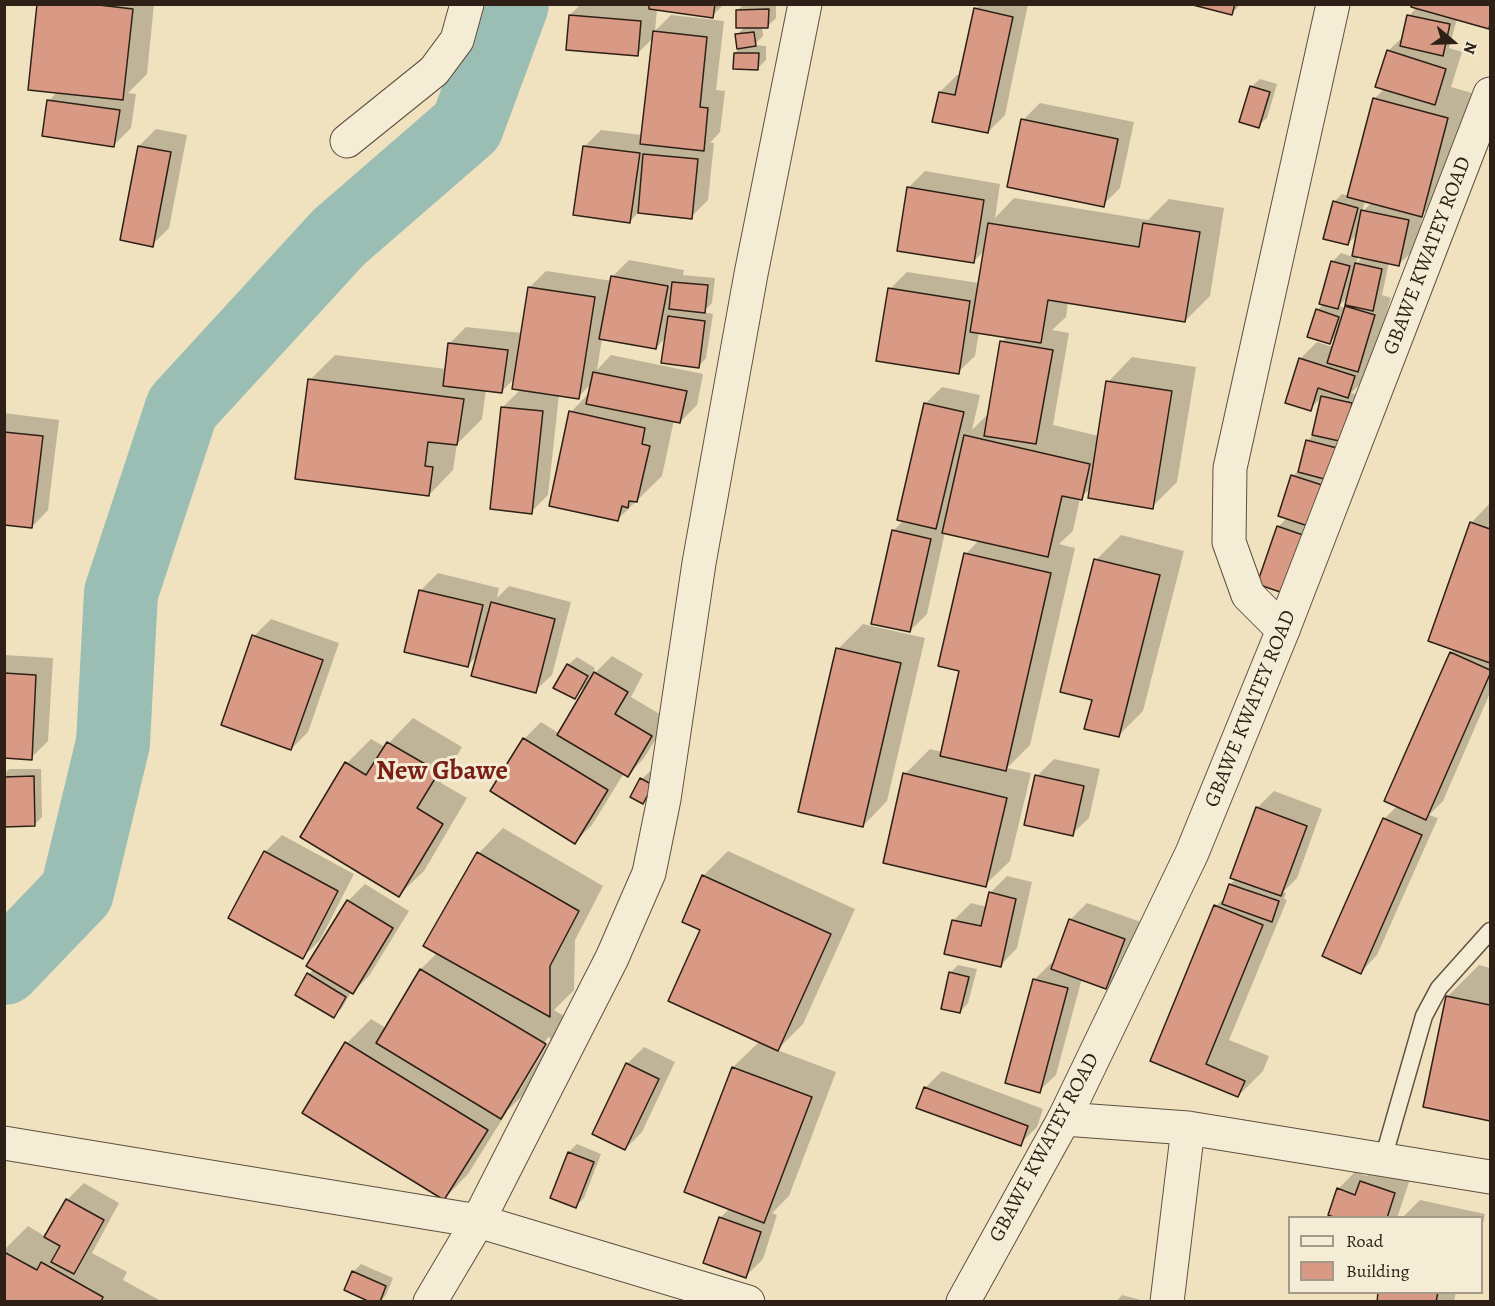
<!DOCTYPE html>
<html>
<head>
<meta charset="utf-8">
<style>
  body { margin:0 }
  #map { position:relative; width:1495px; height:1306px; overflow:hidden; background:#f0e2be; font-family:Alegreya,serif }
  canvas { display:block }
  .frame { position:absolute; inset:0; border:6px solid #2e2016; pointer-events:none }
  .legend { position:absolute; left:1288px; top:1216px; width:195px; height:78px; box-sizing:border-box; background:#f5ecd5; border:2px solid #a59a89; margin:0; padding:8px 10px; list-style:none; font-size:18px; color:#2e2016 }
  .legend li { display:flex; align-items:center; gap:12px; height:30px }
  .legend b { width:30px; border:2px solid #a59a89 }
  .north { position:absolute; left:1423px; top:12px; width:60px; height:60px; -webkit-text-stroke:4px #f5ecd5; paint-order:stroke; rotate:109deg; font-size:16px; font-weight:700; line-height:24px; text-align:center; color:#2e2016 }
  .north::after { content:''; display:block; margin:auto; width:21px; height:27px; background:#2e2016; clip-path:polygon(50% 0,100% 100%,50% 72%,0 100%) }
</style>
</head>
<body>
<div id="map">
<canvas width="1495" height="1306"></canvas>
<div class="frame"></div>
<ul class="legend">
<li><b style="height:8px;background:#f5ecd5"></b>Road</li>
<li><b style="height:16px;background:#d99a85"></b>Building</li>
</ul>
<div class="north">N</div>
</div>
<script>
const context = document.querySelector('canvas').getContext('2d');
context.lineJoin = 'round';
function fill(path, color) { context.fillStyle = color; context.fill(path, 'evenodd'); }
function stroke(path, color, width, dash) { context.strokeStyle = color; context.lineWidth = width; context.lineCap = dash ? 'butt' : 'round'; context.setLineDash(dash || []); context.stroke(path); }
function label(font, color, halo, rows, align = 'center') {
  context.font = font + ' Alegreya,serif'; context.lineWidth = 6; context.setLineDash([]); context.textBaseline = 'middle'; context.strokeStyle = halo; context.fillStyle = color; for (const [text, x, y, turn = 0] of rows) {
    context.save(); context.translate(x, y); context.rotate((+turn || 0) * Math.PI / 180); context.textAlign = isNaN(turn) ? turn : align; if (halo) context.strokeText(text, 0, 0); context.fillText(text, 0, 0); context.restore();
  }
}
fill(new Path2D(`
  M38 4H154L147 74 128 93 136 94 131 128 114 145 49 101 58 91Z
  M581 4H724L712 16 657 9 655 31 671 15 724 21 716 90 725 91 720 132 710 143H714L708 200 691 217 639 212 629 222 584 147 601 130 642 135 653 38 637 54 570 15Z
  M744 4H776V18L768 26H762L763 36 754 45 766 46V60L758 68 735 53 742 46 737 35 745 26 738 10Z
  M980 4H1028L1005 115 988 132 940 92 957 75 960 76 975 9Z
  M1195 4H1241L1232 13Z
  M1413 4H1490V25L1488 27 1457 19 1449 48 1462 52 1451 87 1472 93 1446 190 1423 214 1416 248 1399 264 1389 262 1382 295 1391 298 1374 354 1369 358 1371 359 1365 379 1351 393 1359 395 1291 583 1278 527 1287 518 1293 476 1301 468 1308 440 1314 434 1322 397 1310 409 1300 359 1317 342 1333 347 1337 334 1330 342 1317 310 1324 304 1333 261 1341 253 1353 257 1358 233 1348 244 1334 202 1342 194 1349 196 1374 99 1385 88 1388 51 1404 36 1409 16 1417 7ZM1365 201 1372 202 1362 212ZM1358 256 1363 257 1356 264ZM1348 297V304L1345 308 1339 306Z
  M1260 79 1277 84 1267 118 1258 126 1251 87Z
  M1040 103 1134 122 1120 188 1103 205 1023 120Z
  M156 129 187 135 169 228 152 245 139 146Z
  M925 171 1000 184 995 218 1014 198 1148 220 1169 199 1224 208 1210 296 1185 321 1068 302 1066 317 1052 330 1069 333 1053 425 1099 436 1108 382 1132 357 1196 367 1177 482 1152 507 1090 489 1080 498 1073 531 1059 544 1075 548 1030 745 1007 768 1031 773 1010 861 985 885 905 774 930 749 942 752 960 670 966 554 979 540 945 532 927 614 910 631 893 531 904 520 925 404 942 387 980 395 972 430 990 412 1002 342 1007 336 979 332 975 356 958 372 890 289 907 272 979 283 985 250 973 262 908 188Z
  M629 260 684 270 683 275 715 278 712 303 703 312 713 314 706 358 698 367 666 337 656 348 602 338 597 370 611 355 703 374 697 405 680 422 674 420 662 476 618 519 571 412 590 392 592 383 578 397 559 395 548 495 531 512 502 408 521 389 515 378 502 391 486 390 482 419 457 444 453 470 429 495 310 380 335 355 446 369 449 344 466 327 522 333 529 288 546 271 612 281V277Z
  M4 413 59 420 48 510 32 527 4 524Z
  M1490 503V693L1443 801 1429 815 1438 818 1377 955 1361 972 1384 819 1397 806 1451 653 1455 649 1471 523Z
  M1121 535 1184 551 1143 711 1118 736 1094 699 1096 560Z
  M438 573 499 588 497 598 509 586 571 602 552 675 535 691 478 655 468 665 406 650 421 590Z
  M271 619 339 643 308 732 291 749 254 636Z
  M863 624 925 638 887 801 863 826 838 649Z
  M5 655 53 658 48 741 31 758 4 756Z
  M612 656 643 674 631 697 668 719 644 758 628 775 624 773 592 825 575 842 492 791 524 739 541 722 560 734 595 673Z
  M577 657 595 668 586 686 574 697 568 665Z
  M413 718 462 747 441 783 467 798 424 871 399 895 347 763 371 739 385 747Z
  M1054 759 1100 769 1089 818 1072 834 1037 776Z
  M9 769H41L42 817 34 825H4V774Z
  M650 771 660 776 651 794 643 802 642 779Z
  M1274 791 1322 809 1297 878 1283 892 1286 893 1284 899 1287 900 1229 1040 1269 1056 1263 1071 1238 1096 1152 1060 1216 906 1227 895 1230 884 1236 879 1257 808Z
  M503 828 603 886 575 940 574 990 554 1010 569 1019 526 1092 508 1110 468 1174 444 1199 347 1043 371 1019 386 1028 421 969 438 952 425 945 479 853ZM548 1037 551 1039 520 1090H517Z
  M282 835 354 874 320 940 303 957 265 852Z
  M728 851 855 909 803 1024 777 1050 836 1072 789 1196 772 1213 777 1215 763 1259 746 1276 720 1218 730 1208 686 1191 733 1067 760 1041 702 929 703 876Z
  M1007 876 1032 882 1017 948 1001 965 946 952 954 920 971 903 987 907 990 893Z
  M365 884 409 911 369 976 352 993 351 992 342 1008 333 1016 309 974 314 969 348 901Z
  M1087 903 1141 922 1123 971 1106 987 1082 978 1056 1075 1039 1091 1034 980 1051 963 1054 964 1070 920Z
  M958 965 977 969 968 1003 960 1012 950 973Z
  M1479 965 1490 968V1119L1425 1106 1447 997Z
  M644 1047 675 1062 642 1132 625 1149 627 1064Z
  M942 1071 1043 1109 1037 1127 1020 1144 925 1088Z
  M577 1144 601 1154 584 1198 575 1207 552 1197 569 1152Z
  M1378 1165 1411 1176 1397 1218H1340L1338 1189 1355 1172 1367 1176Z
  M84 1183 119 1203 92 1253 127 1272 123 1280 159 1300V1302H4V1250L28 1226 46 1237 67 1200Z
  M1420 1200 1485 1214 1482 1229V1218H1402Z
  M361 1264 393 1278 386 1295 380 1302 353 1272Z
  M1380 1292H1456L1454 1302H1378Z
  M1122 1295 1148 1302H1116Z`), '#0003');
stroke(new Path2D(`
  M4 968 77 892 113 743 121 593 182 408 339 237 467 126 512 4`), '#9abdb4', 74);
const building = new Path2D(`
  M37 4H90L133 9 123 100 28 90Z
  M649 4H715L713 18 649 9Z
  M1189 4H1235L1232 15Z
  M1411 4H1490V23L1489 29 1411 7Z
  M974 8 1013 17 988 133 932 122 939 92 955 95Z
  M769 9 768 28H736V10Z
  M569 15 641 21 638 56 566 50Z
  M1407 15 1450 24 1443 56 1400 46Z
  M653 31 707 37 700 107 708 108 704 151 640 144Z
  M754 32 756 46 737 49 735 34Z
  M1387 50 1446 69 1435 105 1375 87Z
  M734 53H759L758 70 733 69Z
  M1250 86 1270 92 1259 128 1239 122Z
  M1373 98 1448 118 1422 217 1347 197Z
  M47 100 120 110 114 147 42 136Z
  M1021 119 1118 139 1104 207 1007 187Z
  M138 146 171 152 153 247 120 240Z
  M583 146 640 153 630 223 573 215Z
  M643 154 698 159 692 219 638 213Z
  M907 187 984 200 974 263 897 251Z
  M1333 201 1358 208 1348 245 1323 239Z
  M1361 210 1409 220 1399 266 1352 256Z
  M988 223 1139 247 1143 223 1200 232 1185 322 1048 300 1041 343 970 332Z
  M1331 261 1350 266 1338 309 1319 304Z
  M1355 263 1382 269 1373 311 1345 305Z
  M611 276 668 286 656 349 599 339Z
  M672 282 708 285 705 313 669 309Z
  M528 287 595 297 579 399 512 389Z
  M888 288 970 301 959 374 876 361Z
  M1345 306 1375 315 1358 372 1327 363Z
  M1316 309 1339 317 1330 344 1307 337Z
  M668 316 705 321 699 368 661 363Z
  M1000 341 1053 350 1036 444 984 436Z
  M448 343 508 350 502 393 443 386Z
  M1299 358 1355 376 1348 398 1318 388 1311 411 1285 403Z
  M593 372 687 391 680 423 586 404Z
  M308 379 464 399 457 445 428 442 425 466 433 467 429 496 295 479Z
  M1106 381 1172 391 1153 509 1088 498Z
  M1321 396 1352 403 1344 442 1312 435Z
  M924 403 964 412 936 529 897 520Z
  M501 407 543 411 532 514 490 509Z
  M569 411 645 428 642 444 650 446 637 502 629 501 628 508 622 506 618 521 549 506Z
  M4 432 43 436 32 528 4 525Z
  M964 435 1090 464 1082 500 1062 496 1048 557 942 533Z
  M1306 440 1337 448 1328 480 1298 472Z
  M1291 475 1322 485 1308 526 1278 516Z
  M1470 522 1490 529V663L1428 641Z
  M1277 526 1303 535 1283 593 1257 584Z
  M892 530 931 539 910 632 871 624Z
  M964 553 1051 573 1006 771 940 756 959 671 938 666Z
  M1094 559 1160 575 1119 737 1084 729 1092 700 1060 692Z
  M419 590 483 605 468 667 404 652Z
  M491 602 555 619 536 693 471 676Z
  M252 635 323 660 291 750 221 725Z
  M836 648 901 663 863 827 798 812Z
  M1450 652 1490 670V674L1426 820 1384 801Z
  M567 664 588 676 575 699 553 688Z
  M594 672 628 692 615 714 652 736 628 777 557 735Z
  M4 673 36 675 32 760 4 758Z
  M523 738 608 790 575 844 490 791Z
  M387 742 439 772 417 808 443 824 399 897 300 837 345 762 366 775Z
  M903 773 1007 798 986 887 883 863Z
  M1035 775 1084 786 1073 836 1024 825Z
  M34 776 35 826 4 827V777Z
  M640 778 653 785 643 804 630 797Z
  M1256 807 1307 826 1281 896 1230 878Z
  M1383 818 1422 835 1361 974 1322 956Z
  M264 851 338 891 303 959 228 918Z
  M477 852 579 911 550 966V1017L423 946Z
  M702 875 831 934 778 1051 668 1001 700 930 682 922Z
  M1229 884 1279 901 1272 922 1222 904Z
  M989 892 1016 899 1001 967 944 954 952 920 981 926Z
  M347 900 393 928 353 994 306 966Z
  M1214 905 1263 925 1206 1064 1245 1081 1238 1097 1150 1061Z
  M1069 919 1125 939 1106 989 1051 969Z
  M420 969 546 1044 501 1119 376 1043Z
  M949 972 969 977 960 1013 941 1009Z
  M307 973 346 997 334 1018 295 995Z
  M1033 979 1068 988 1040 1093 1005 1083Z
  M1446 996 1490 1005V1121L1423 1107Z
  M345 1042 488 1130 444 1200 302 1113Z
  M626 1063 659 1079 625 1150 592 1134Z
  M732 1067 812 1097 764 1223 684 1192Z
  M924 1087 1028 1126 1021 1146 916 1108Z
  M568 1152 594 1162 576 1208 550 1198Z
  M1360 1181 1395 1193 1387 1218H1336L1328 1215 1337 1188 1355 1195Z
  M66 1199 104 1220 74 1274 51 1262 60 1246 44 1237Z
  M719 1217 761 1232 746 1278 703 1263Z
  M4 1252 37 1270 41 1262 103 1297 101 1302H4Z
  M352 1271 386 1286 380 1302H370L344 1290Z
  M1378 1292H1438L1436 1302H1377Z`);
fill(building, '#d99a85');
stroke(building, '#2e2016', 1.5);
const service = new Path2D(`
  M1383 1159 1424 1016 1439 988 1490 931`);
const minor = new Path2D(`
  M347 141 434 71 457 40 467 4
  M1283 630 1248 595 1229 542 1230 468 1333 4
  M1064 1119 1188 1128 1490 1177
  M4 1143 478 1221 748 1302
  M430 1302 478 1221 612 958 649 873 664 799 699 563 751 274 805 4
  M1167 1302 1188 1128`);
const tertiary = new Path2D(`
  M963 1302 1064 1119 1192 853 1283 630 1490 94`);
stroke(service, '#5e5040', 19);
stroke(minor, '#5e5040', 35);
stroke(tertiary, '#5e5040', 35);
stroke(service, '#f5ecd5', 16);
stroke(minor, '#f5ecd5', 33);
stroke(tertiary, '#f5ecd5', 33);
label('21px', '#2e2016', '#f5ecd5', [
  ["GBAWE KWATEY ROAD",1428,256,-69],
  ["GBAWE KWATEY ROAD",1251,709,-68],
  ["GBAWE KWATEY ROAD",1045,1148,-62]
]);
label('bold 27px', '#7a1f14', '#f5ecd5', [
  ["New Gbawe",442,772]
]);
</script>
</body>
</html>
